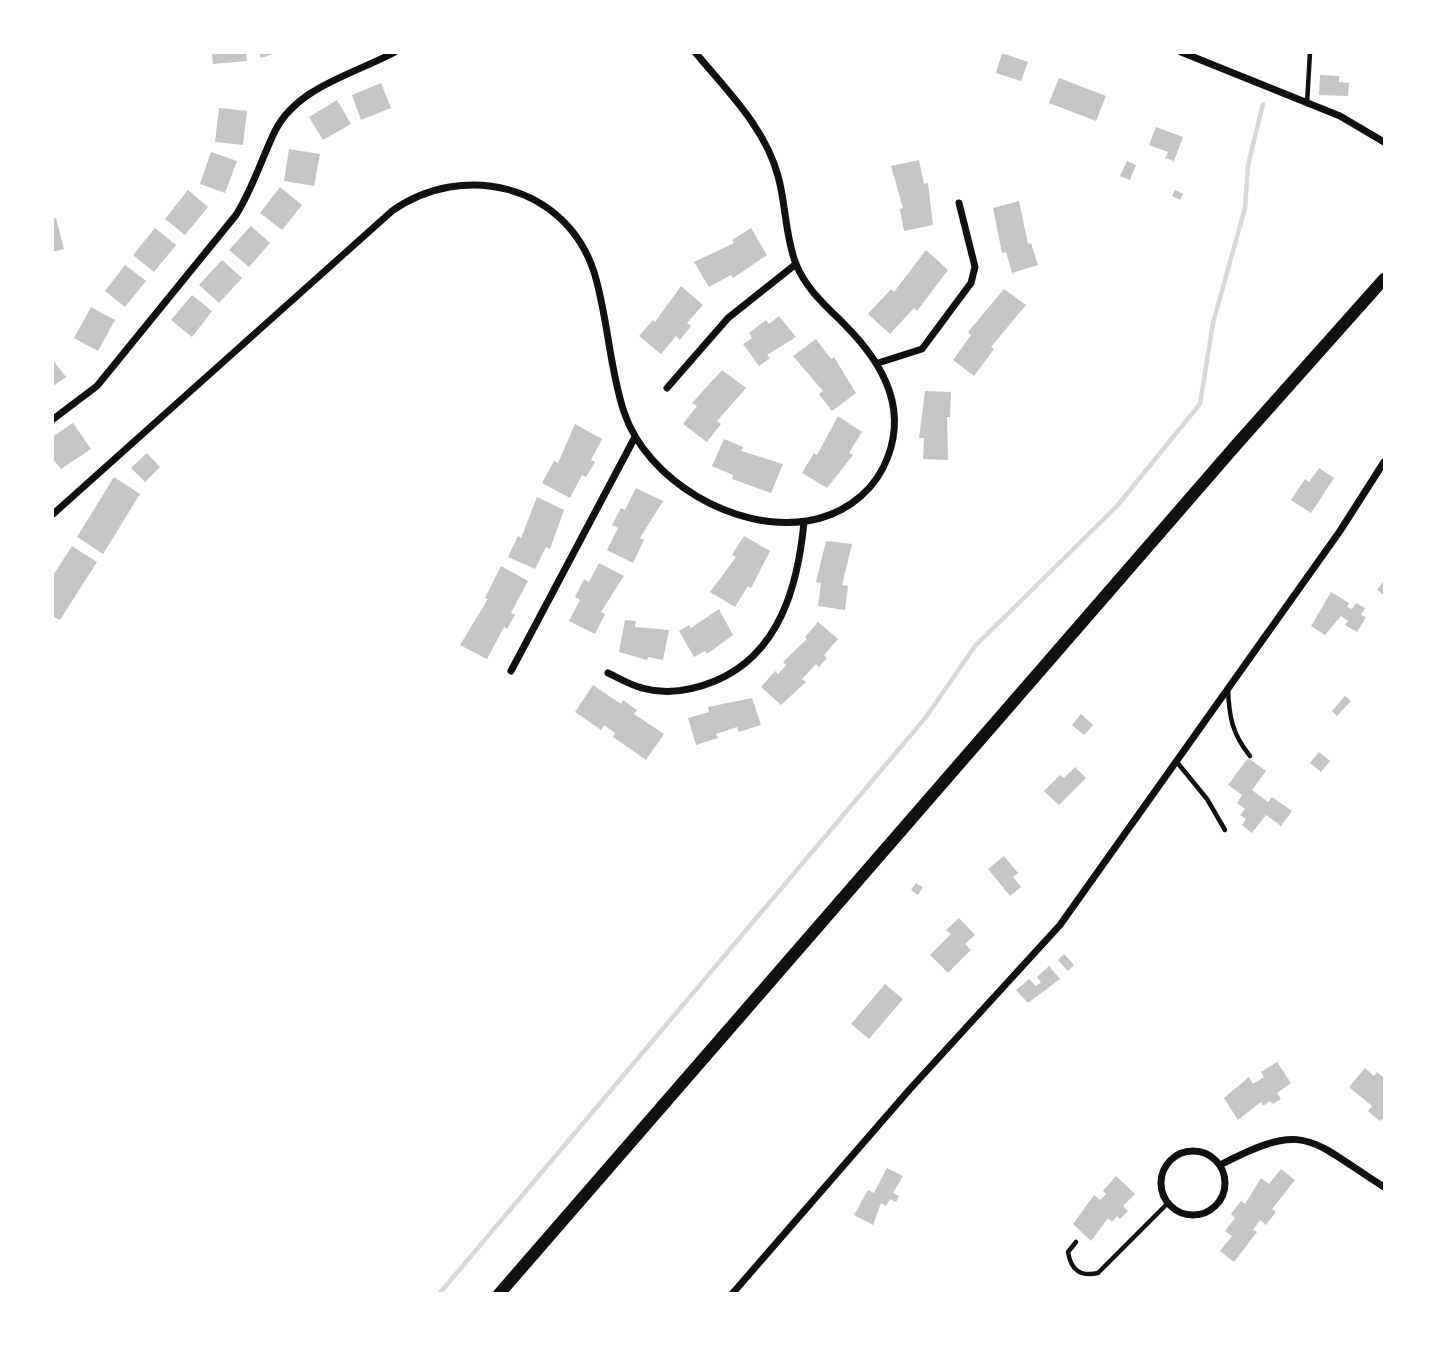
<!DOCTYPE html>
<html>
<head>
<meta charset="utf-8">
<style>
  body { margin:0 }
  #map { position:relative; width:1437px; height:1346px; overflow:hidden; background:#fff; font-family:"Zilla Slab",serif }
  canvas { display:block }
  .frame { position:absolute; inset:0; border:54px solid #fff; pointer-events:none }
</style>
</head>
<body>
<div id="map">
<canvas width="1437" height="1346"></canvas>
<div class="frame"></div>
</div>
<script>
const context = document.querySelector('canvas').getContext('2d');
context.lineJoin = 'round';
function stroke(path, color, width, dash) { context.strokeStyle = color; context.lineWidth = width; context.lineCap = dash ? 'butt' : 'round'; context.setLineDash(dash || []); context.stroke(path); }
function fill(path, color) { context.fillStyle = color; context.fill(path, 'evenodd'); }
stroke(new Path2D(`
  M439 1294 926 717 975 646 1117 506 1200 404 1213 323 1245 208 1248 165 1263 104`), '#d9d9d9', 4.5);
fill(new Path2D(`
  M212 52H246L247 61 213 64Z
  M259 52H276V53L261 58Z
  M1002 53 1028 62 1021 81 996 73Z
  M1320 75 1339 76V82L1349 83 1348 96 1319 95Z
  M1059 78 1106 96 1096 121 1049 103Z
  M381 83 391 108 361 120 352 95Z
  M337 100 351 124 323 140 309 117Z
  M219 108 247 111 243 145 215 142Z
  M1156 127 1183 137 1174 161 1165 158 1168 152 1149 145Z
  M289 149 320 154 314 186 284 181Z
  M211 152 237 161 225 193 200 184Z
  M919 160 924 184 928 183 933 225 904 231 900 209 903 208 891 166Z
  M1127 161 1136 165 1130 180 1120 176Z
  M280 187 302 205 282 230 260 213Z
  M188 190 208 207 185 235 165 219Z
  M1175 190 1183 194 1180 200 1172 196Z
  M1019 201 1028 244 1031 243 1038 265 1012 273 1006 252 1002 253 993 208Z
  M56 218 64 249 52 252V219Z
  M251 226 270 243 249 267 229 250Z
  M155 228 176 245 154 272 133 255Z
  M751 228 767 255 733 278 731 275 709 287 694 262 734 243 732 240Z
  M926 250 948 270 917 311 914 308 890 334 868 314 891 289 894 292Z
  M222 260 242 278 219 303 199 285Z
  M125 265 146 281 125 307 105 291Z
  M681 286 703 305 687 323 691 326 680 340 676 336 661 354 639 336 653 320 655 322Z
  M1004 289 1026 305 991 347 994 349 974 376 953 360 971 335 968 332Z
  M192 295 212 311 192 337 171 320Z
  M91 307 115 320 98 351 74 338Z
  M779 316 796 337 767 355 770 358 759 366 743 344 752 338 749 333 766 320 769 324Z
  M816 339 831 359 834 357 856 393 832 411 819 394 823 391 793 356Z
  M52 359 66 377 52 387Z
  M722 370 746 388 717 421 721 424 707 442 683 424 697 406 692 403Z
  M925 391 951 392 950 417H947L948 460 923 459 924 438H919Z
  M838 416 862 432 849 453 853 455 827 488 802 473 814 453 817 455Z
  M73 423 91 449 61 469 52 458V437Z
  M575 424 602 439 591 460 595 462 586 477 582 475 570 498 542 483 554 461 558 463Z
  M724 439 743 447 741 451 783 464 771 493 732 479 733 475 712 466Z
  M147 453 160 467 145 482 131 468Z
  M1319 468 1334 478 1311 513 1291 500 1305 479 1309 482Z
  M114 477 140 494 103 554 77 537Z
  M636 488 663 501 640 538 644 540 633 563 607 550 618 528 612 525 621 508 625 510Z
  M537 497 564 510 550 549 546 547 535 569 508 557 518 536 521 538Z
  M744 536 770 551 751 588 748 586 735 607 710 592 736 557 732 555Z
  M826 541 852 544 842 585 848 586 845 610 818 606 821 583 816 582Z
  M72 546 97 562 60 620 52 616V577Z
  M599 563 624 576 601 612 605 614 595 634 569 621 580 600 575 597 584 579 589 582Z
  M501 566 528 581 511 613 515 615 507 629 504 627 487 659 460 645 488 599 485 598Z
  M1384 580V595L1377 590Z
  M1331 592 1349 603 1347 607 1352 609 1356 603 1365 608 1361 615 1366 617 1357 632 1345 625 1348 621 1341 616 1325 635 1311 626Z
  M719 609 733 635 707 654 705 651 694 657 679 631 689 625 691 628Z
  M625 620 636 621 635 627 669 630 663 660 648 657 647 660 619 652Z
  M818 622 838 639 824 655 827 658 819 667 816 664 802 679 806 682 781 705 761 687 775 671 778 674 786 665 783 662 807 639 805 637Z
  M593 685 621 704 623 700 637 710 634 714 664 734 646 760 613 737 615 733 604 725 601 730 575 712Z
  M1345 696 1351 701 1337 716 1332 711Z
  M752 698 761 725 739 732 737 727 716 734 718 738 696 745 688 718 709 712 708 707Z
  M1081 714 1093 725 1084 735 1072 725Z
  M1319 752 1330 761 1321 772 1310 763Z
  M1248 758 1266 771 1252 790 1268 802 1272 797 1292 811 1281 826 1266 815 1252 833 1242 825 1246 819 1240 815 1245 809 1237 803 1242 795 1228 785Z
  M1075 767 1086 778 1059 805 1044 791 1060 775 1064 778Z
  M1004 856 1018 873 1013 877 1021 887 1010 896 988 869Z
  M916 883 923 888 918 895 911 890Z
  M959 918 975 935 965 944 971 950 948 973 930 955 951 934 946 930Z
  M1064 954 1074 965 1068 971 1058 960Z
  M1049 966 1060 979 1028 1003 1016 990 1029 979 1036 986 1041 982 1037 977Z
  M885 984 903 999 869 1039 851 1024Z
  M1277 1062 1291 1083 1277 1093 1281 1099 1273 1104 1270 1101 1263 1106 1261 1102 1238 1120 1224 1098 1249 1077 1253 1084 1264 1077 1261 1072Z
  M1365 1068 1374 1076 1377 1072 1384 1078V1117L1380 1121 1368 1111 1372 1106 1349 1087Z
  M887 1168 903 1176 893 1193 899 1196 896 1202 890 1199 886 1206 881 1203 873 1225 854 1215 868 1190 874 1193Z
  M1281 1169 1295 1180 1272 1209 1276 1212 1266 1225 1260 1220 1253 1230 1257 1232 1234 1262 1220 1251 1232 1236 1225 1231 1235 1218 1231 1214 1241 1201 1245 1204 1261 1178 1269 1184Z
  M1116 1176 1135 1194 1123 1206 1128 1211 1120 1219 1117 1216 1112 1222 1108 1218 1091 1241 1073 1224 1094 1195 1100 1200 1106 1194 1103 1191Z`), '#c4c4c4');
stroke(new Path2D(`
  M1307 104 1310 52
  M1228 689C1229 716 1232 734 1250 756
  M1176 761 1207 799 1225 830
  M1076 1242 1068 1252C1071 1270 1080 1277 1098 1273L1168 1203`), '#111', 4.5);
stroke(new Path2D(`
  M1181 52 1340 116 1384 142
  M878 363 922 349 971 283 975 267 959 203
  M667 388 728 318 796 264
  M52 420 97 386 236 215C253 188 261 160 275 131 297 87 354 74 395 52
  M52 515 392 211C463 161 565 184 594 272 608 317 609 367 624 412 647 481 735 532 807 521 839 516 868 497 883 468 911 412 884 364 844 324 826 306 806 289 796 264 785 236 786 204 778 176 765 127 726 90 695 52
  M511 671 635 437
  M608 673C619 678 630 685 642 688 667 695 691 691 715 681 780 654 798 585 804 522
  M1161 1183a32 32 0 1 1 64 0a32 32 0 1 1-64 0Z
  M1220 1165C1307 1120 1308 1139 1384 1187
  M732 1294 910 1089 1060 925 1340 531 1384 462`), '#111', 7);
stroke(new Path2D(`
  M499 1294 1237 444 1384 279`), '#111', 12);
</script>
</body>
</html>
